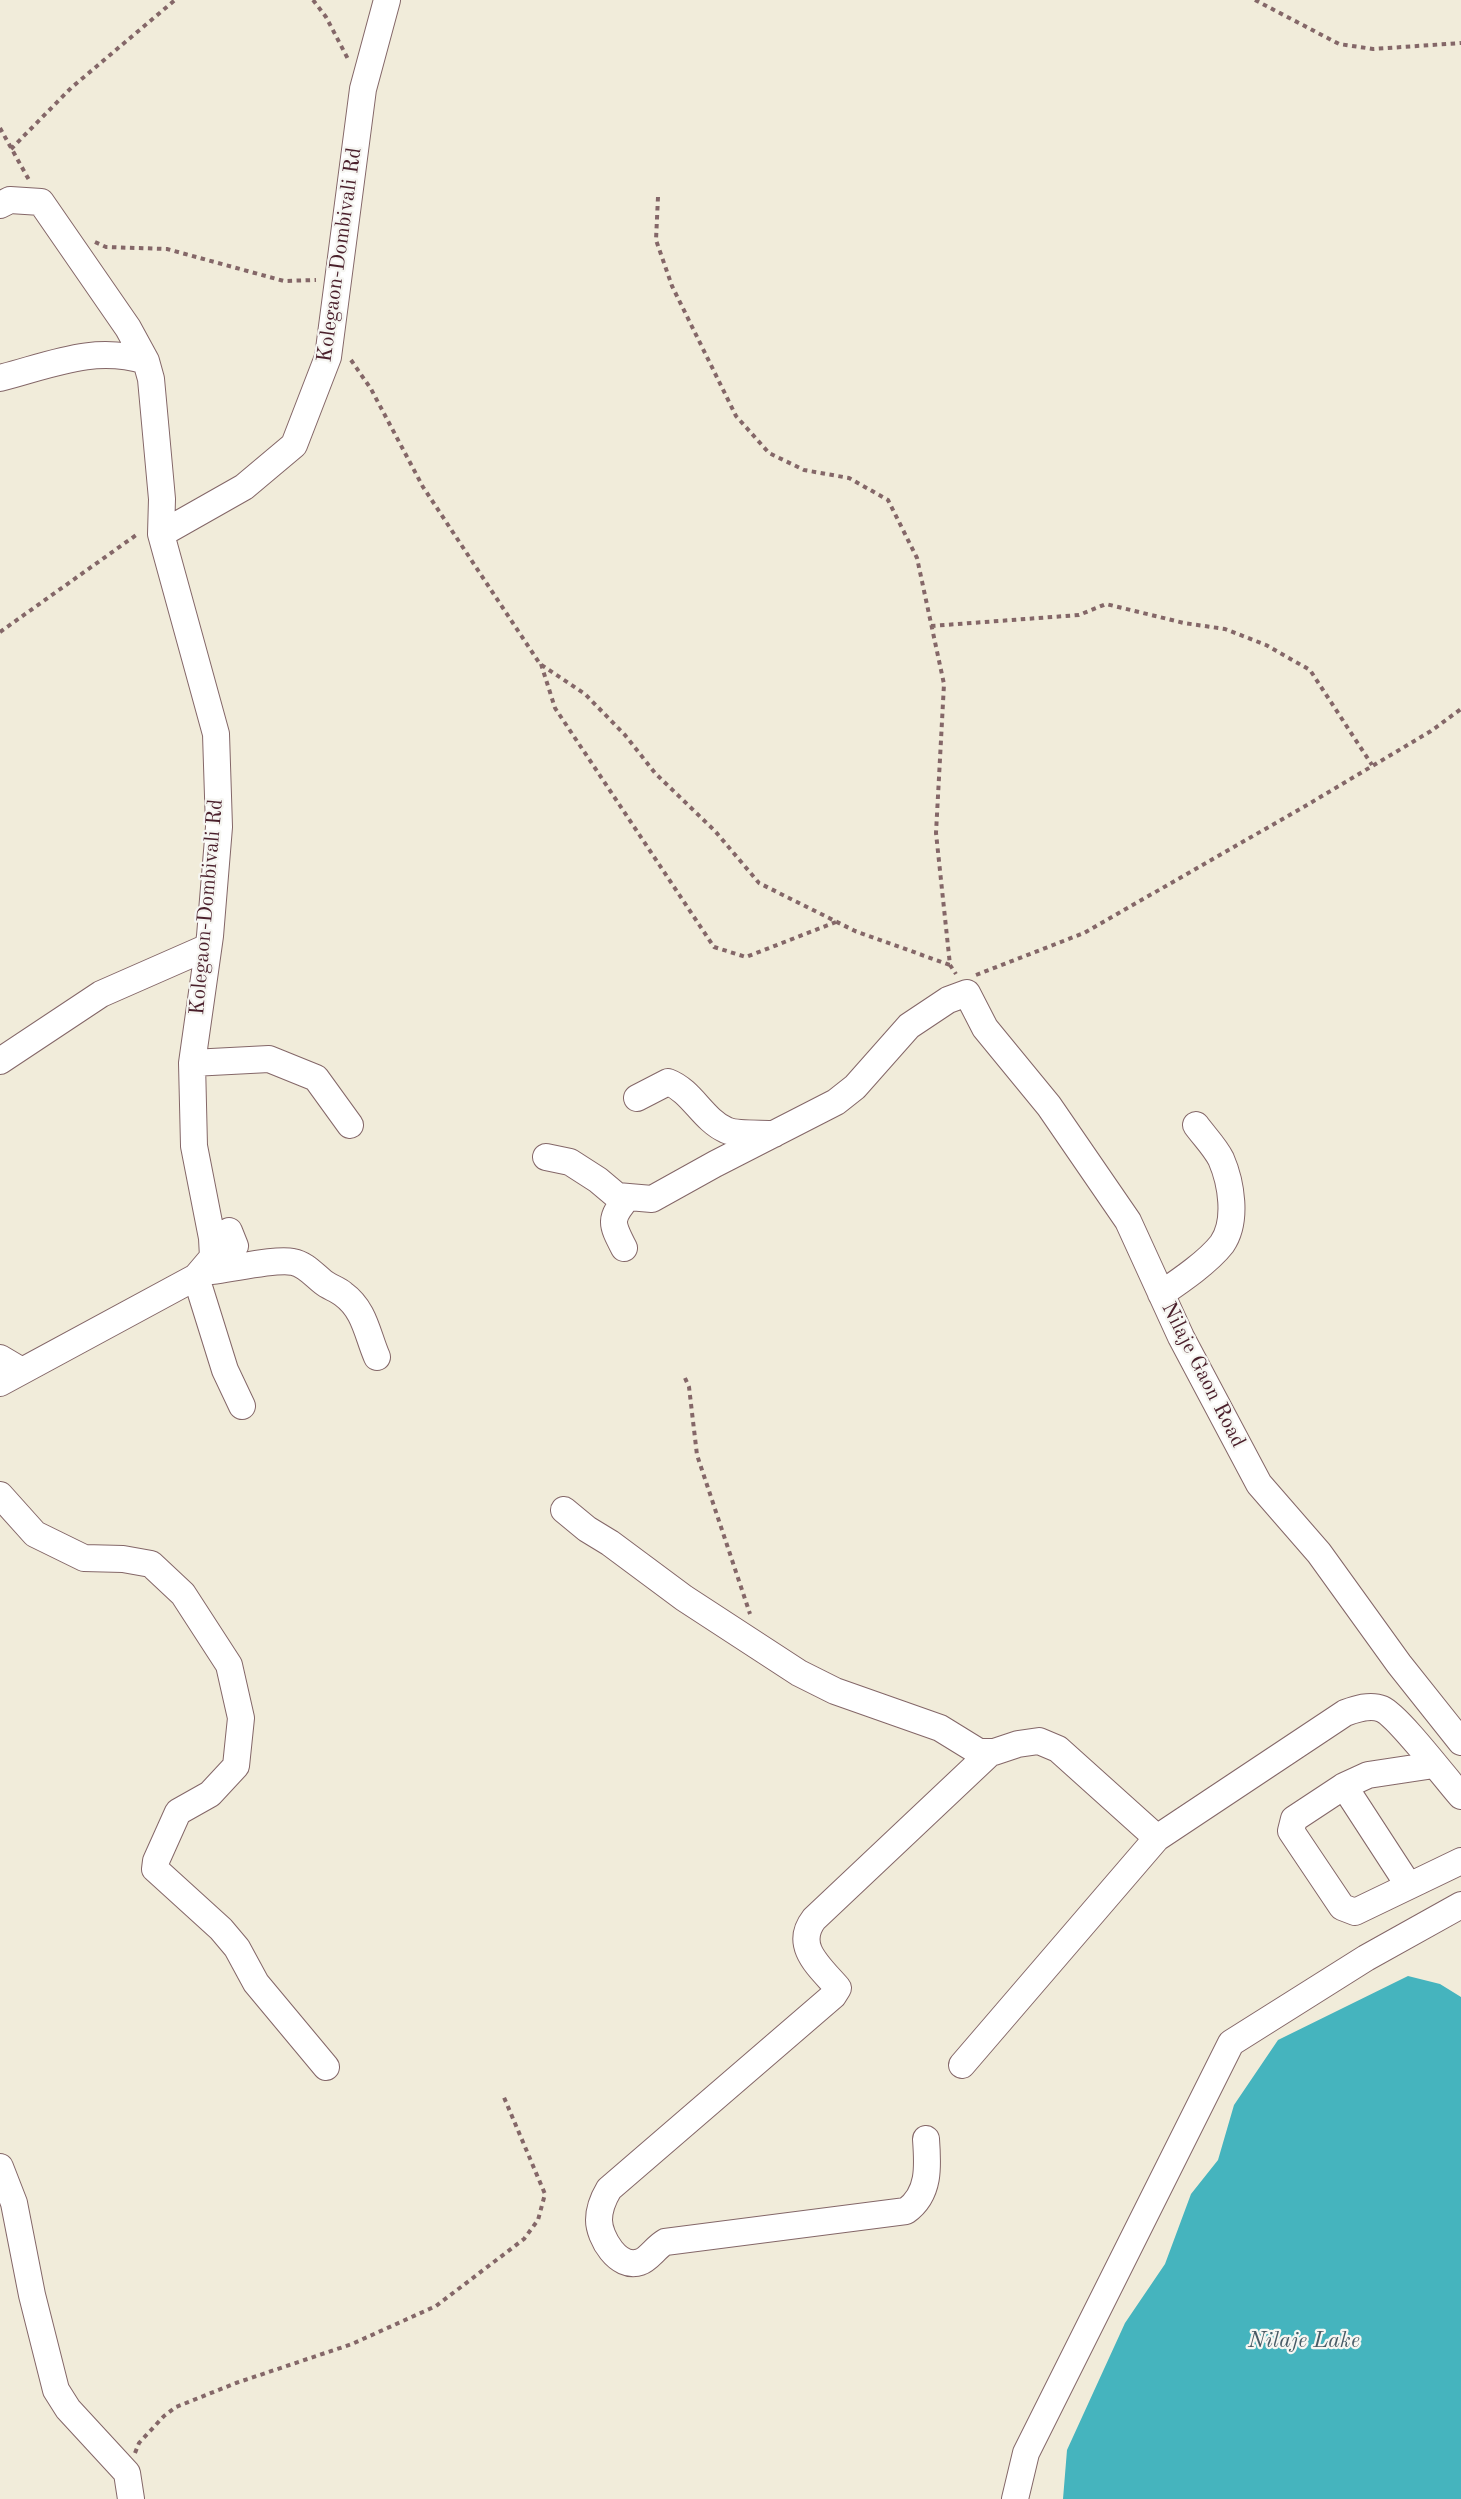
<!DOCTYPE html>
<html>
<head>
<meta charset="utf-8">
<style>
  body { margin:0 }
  canvas { display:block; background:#f1ecda }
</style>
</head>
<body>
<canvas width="1461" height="2499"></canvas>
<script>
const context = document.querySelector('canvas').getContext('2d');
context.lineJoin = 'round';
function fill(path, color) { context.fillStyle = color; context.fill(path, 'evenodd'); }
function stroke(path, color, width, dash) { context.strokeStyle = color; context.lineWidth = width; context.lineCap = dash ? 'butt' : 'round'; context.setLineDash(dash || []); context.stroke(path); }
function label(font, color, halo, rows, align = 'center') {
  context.font = font + ' "Old Standard TT",serif'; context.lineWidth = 4.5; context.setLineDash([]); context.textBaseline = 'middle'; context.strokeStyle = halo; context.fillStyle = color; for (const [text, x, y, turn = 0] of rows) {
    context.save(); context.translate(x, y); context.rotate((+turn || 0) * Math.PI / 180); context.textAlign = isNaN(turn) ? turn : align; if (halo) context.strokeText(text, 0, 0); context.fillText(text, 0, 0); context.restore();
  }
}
fill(new Path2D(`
  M1408 1976 1440 1984 1461 1997V2499H1063L1067 2450 1125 2323 1165 2264 1191 2194 1218 2160 1234 2105 1278 2040Z`), '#45b4be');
const minor = new Path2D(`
  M0 205 10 200 41 202 128 328 146 361 151 379 162 499 161 534
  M0 378C51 365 93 345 146 361
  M0 1061 101 994 208 947
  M192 1063 269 1059 316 1078 350 1125
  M637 1098 668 1082C692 1091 702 1119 726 1130 736 1135 762 1133 774 1134
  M546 1157 570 1162 598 1180 617 1196 652 1199 715 1164 836 1102 855 1087 909 1026 948 1000 967 993 985 1028 1049 1106 1128 1221 1181 1337 1259 1484 1319 1553 1399 1664 1461 1742
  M624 1248C611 1223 609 1219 628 1197
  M213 1257 232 1250 235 1246 229 1231
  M202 1272C226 1271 273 1258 293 1262 305 1264 314 1275 323 1282 329 1287 337 1289 343 1294 365 1310 367 1334 377 1357
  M196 1277 225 1370 242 1406
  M1161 1294C1180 1281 1208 1262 1222 1244 1238 1221 1231 1182 1221 1159 1215 1147 1204 1136 1196 1125
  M0 1358 22 1371
  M0 1383 196 1277 213 1257 212 1238 194 1146 192 1063 210 936 219 827 216 734 161 534 244 487 294 445 328 357 363 89 387 0
  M0 1495 35 1534 84 1558 123 1559 151 1564 183 1594 229 1665 241 1718 236 1766 210 1794 178 1812 156 1861 155 1869 221 1929 237 1948 256 1983 326 2067
  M564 1510 587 1529 610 1543 684 1598 799 1673 835 1691 940 1728 979 1752H994L1018 1744 1039 1741 1058 1749 1157 1838
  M1434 1765 1368 1775 1344 1786 1294 1819 1291 1831 1342 1907 1355 1912 1461 1861
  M1344 1786 1409 1886
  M962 2065 1157 1838 1345 1713C1356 1709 1370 1704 1382 1709 1398 1716 1446 1779 1461 1796
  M926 2139C928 2166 930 2194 906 2211L665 2242C656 2247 649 2259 640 2262 618 2270 599 2237 599 2220 599 2208 603 2199 609 2189L833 1996 838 1988C820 1967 793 1946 814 1919L991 1752
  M0 2167 14 2203 32 2295 56 2390 68 2409 127 2473 131 2499
  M1015 2499 1026 2453 1231 2043 1366 1958 1461 1905`);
stroke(minor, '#846768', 28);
stroke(new Path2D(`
  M313 0 326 17 348 59
  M1255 0 1339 44 1373 49 1461 43
  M0 128 29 180
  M11 149 71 88 175 0
  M658 197 656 240 672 286 736 416 769 453 804 470 849 478 888 500 917 558 944 684 936 833 950 965 956 974
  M95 242 106 247 167 249 284 281 316 280
  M351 360 371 389 423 487 540 664 585 694 625 735 655 773 715 831 759 883 855 931 950 965
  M931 626 1079 615 1106 604 1184 623 1225 629 1266 645 1310 670 1372 765
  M0 632 139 533
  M541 664 555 708 714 947 746 957 836 922
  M976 975 1084 933 1307 805 1431 731 1461 709
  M685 1378 689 1387 697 1455 750 1614
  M135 2453 139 2443 164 2416 176 2407 236 2383 352 2344 436 2306 524 2239 538 2220 545 2194 503 2095`), '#846768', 4, [4.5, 4.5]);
stroke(minor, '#fff', 26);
label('21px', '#4a1f2b', '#f6f6f2', [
  ["Kolegaon-Dombivali Rd",340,255,-82],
  ["Kolegaon-Dombivali Rd",207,907,-85],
  ["Nilaje Gaon Road",1203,1375,63]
]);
label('italic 22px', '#485b66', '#f6f6f2', [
  ["Nilaje Lake",1304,2341]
]);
</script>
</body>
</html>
